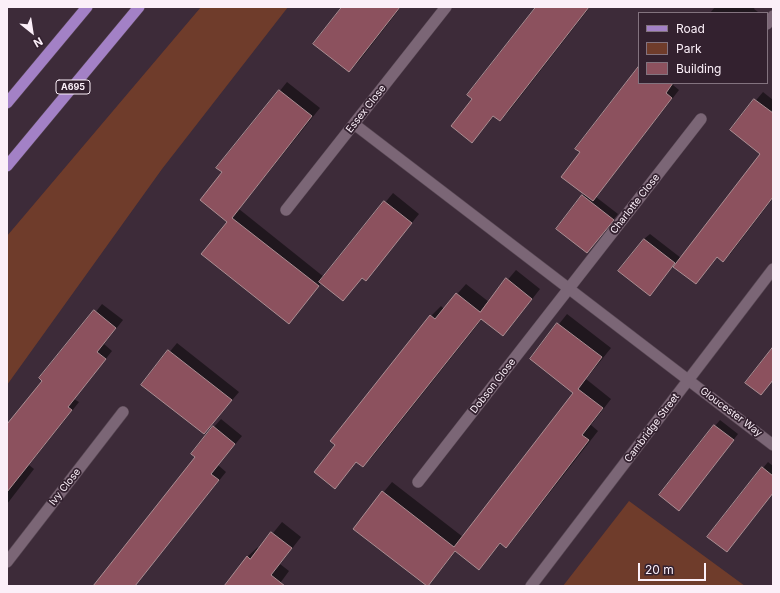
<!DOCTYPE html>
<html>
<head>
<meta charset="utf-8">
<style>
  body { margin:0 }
  #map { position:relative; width:780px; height:593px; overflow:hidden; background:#3d2b39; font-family:Inter,sans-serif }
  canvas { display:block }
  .frame { position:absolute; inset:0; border:8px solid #fbeff8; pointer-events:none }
  .legend { position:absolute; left:638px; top:12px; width:130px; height:72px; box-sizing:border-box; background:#33212f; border:1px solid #83737f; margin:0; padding:5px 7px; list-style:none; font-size:12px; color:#fbeff8 }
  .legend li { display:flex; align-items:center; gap:8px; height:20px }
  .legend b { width:20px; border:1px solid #83737f }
  .north { position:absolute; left:12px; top:12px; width:40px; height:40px; -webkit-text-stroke:3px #33212f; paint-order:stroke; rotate:150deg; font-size:11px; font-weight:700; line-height:16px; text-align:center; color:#fbeff8 }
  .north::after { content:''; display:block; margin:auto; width:14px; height:18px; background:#fbeff8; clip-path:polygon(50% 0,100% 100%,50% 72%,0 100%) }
  .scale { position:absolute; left:638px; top:563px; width:68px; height:18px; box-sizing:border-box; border:2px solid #fbeff8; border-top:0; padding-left:5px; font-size:12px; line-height:14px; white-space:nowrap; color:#fbeff8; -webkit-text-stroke:3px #33212f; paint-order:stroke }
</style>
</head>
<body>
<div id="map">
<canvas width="780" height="593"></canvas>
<div class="frame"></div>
<ul class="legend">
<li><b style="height:5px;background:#a381c6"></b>Road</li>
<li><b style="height:11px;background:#6f3c2b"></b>Park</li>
<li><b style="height:11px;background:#8c515e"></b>Building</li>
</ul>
<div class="north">N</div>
<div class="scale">20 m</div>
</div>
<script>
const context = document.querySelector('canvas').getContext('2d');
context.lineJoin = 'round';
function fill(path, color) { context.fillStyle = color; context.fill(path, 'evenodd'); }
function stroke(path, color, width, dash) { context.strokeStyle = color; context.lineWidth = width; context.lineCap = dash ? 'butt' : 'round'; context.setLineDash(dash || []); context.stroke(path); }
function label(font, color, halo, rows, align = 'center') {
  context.font = font + ' Inter,sans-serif'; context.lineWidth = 3.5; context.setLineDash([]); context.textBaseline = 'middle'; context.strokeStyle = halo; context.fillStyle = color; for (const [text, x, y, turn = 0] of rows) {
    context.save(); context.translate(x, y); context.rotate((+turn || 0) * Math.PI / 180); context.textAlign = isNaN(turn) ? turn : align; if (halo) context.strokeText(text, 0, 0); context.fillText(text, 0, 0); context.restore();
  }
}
fill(new Path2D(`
  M201 7H288L162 169 7 385V236Z
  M629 501 745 586H563Z`), '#6f3c2b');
fill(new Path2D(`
  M343 7H401L359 61 349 71Z
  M537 7H590L509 111 500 120 494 116 472 142 473 99Z
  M715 7H755L754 9 758 12 710 13Z
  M639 68V83H674L673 85 679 90 596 197 618 214 587 252 582 196 584 194 581 152Z
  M287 82 320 108 239 209 324 277 393 193 419 214 366 279 363 277 322 282 296 314 228 222 224 172 218 168Z
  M763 92 773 100V198L731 253 723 261 718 256 696 283 673 266 650 295 644 239 650 234 681 258 762 154 731 130Z
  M516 270 540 289 512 325 503 335 482 319 373 456 363 466 357 461 335 487 336 445 331 441 431 316 441 306 444 309 466 284 489 302Z
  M102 304 123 320 104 344 112 351 74 399 79 402 29 465 34 469 7 504V426Z
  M567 314 611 348 586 379 611 399 591 425 598 431 515 537 506 546 501 543 479 569 456 551 428 586 354 528 392 482 463 537 575 393 531 359Z
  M177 343 239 392 204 433 143 384Z
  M221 419 242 436 218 465 226 472 134 586H93L197 457 214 427Z
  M720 420 738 434 684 504 715 426Z
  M768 462 773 466V493L727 551 763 468Z
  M282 522 301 537 280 564 289 571 278 586H225L247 557 258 547 260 549Z`), '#0007');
const building = new Path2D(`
  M342 7H400L349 72 313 44Z
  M536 7H589L500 121 493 116 472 143 451 126 472 99 467 95Z
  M639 66V83H673L666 93 672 98 593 201 561 177 580 152 575 149Z
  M279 90 312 116 232 218 319 286 289 324 201 254 227 222 200 200 222 172 216 168Z
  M754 99 773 113V197L723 262 717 257 696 284 673 267 760 154 730 130Z
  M582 195 614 220 587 253 556 229Z
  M384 201 412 223 366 281 362 278 343 301 319 282Z
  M644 239 675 263 650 296 618 271Z
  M506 278 532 299 503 336 481 319 363 467 356 462 335 489 314 472 335 445 330 441 430 315 435 319 456 293 480 312Z
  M94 310 116 328 97 352 106 359 68 407 72 410 7 492V424L42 381 39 378Z
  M557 323 602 357 578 389 603 408 582 435 589 440 506 548 500 543 479 570 455 551 428 586H427L353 529 382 491 454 547 573 393 530 359Z
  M773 347V380L761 395 745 383Z
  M168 350 232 400 204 434 141 385Z
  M714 425 734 440 679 511 659 495Z
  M213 426 235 444 211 474 219 480 135 586H93L195 457 191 454Z
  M762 467 773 476V493L727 552 707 537Z
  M271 532 292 548 271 575 285 586H224L247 556 250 559Z`);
fill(building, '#8c515e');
stroke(building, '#aa8d92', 1);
const minor = new Path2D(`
  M767 24 773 16
  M354 124 773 445
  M286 210 446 7
  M418 482 701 119
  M7 562 123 412
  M531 586 773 269`);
const primary = new Path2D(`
  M7 103 87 7
  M7 166 139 7`);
stroke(minor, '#584854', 12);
stroke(primary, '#584854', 12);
stroke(minor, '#7b6676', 11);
stroke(primary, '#a381c6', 11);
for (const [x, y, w] of [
  [73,87,34]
]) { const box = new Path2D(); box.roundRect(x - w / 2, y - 7, w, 14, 3); context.fillStyle = '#33212f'; context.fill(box); stroke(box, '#fbeff8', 1); }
label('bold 9px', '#fbeff8', null, [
  ["A695",73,87]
]);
label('10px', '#fbeff8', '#33212f', [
  ["Essex Close",366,109,-52],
  ["Charlotte Close",635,204,-52],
  ["Dobson Close",493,386,-52],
  ["Gloucester Way",731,412,37],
  ["Cambridge Street",652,428,-53],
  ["Ivy Close",65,487,-52]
]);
</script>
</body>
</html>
